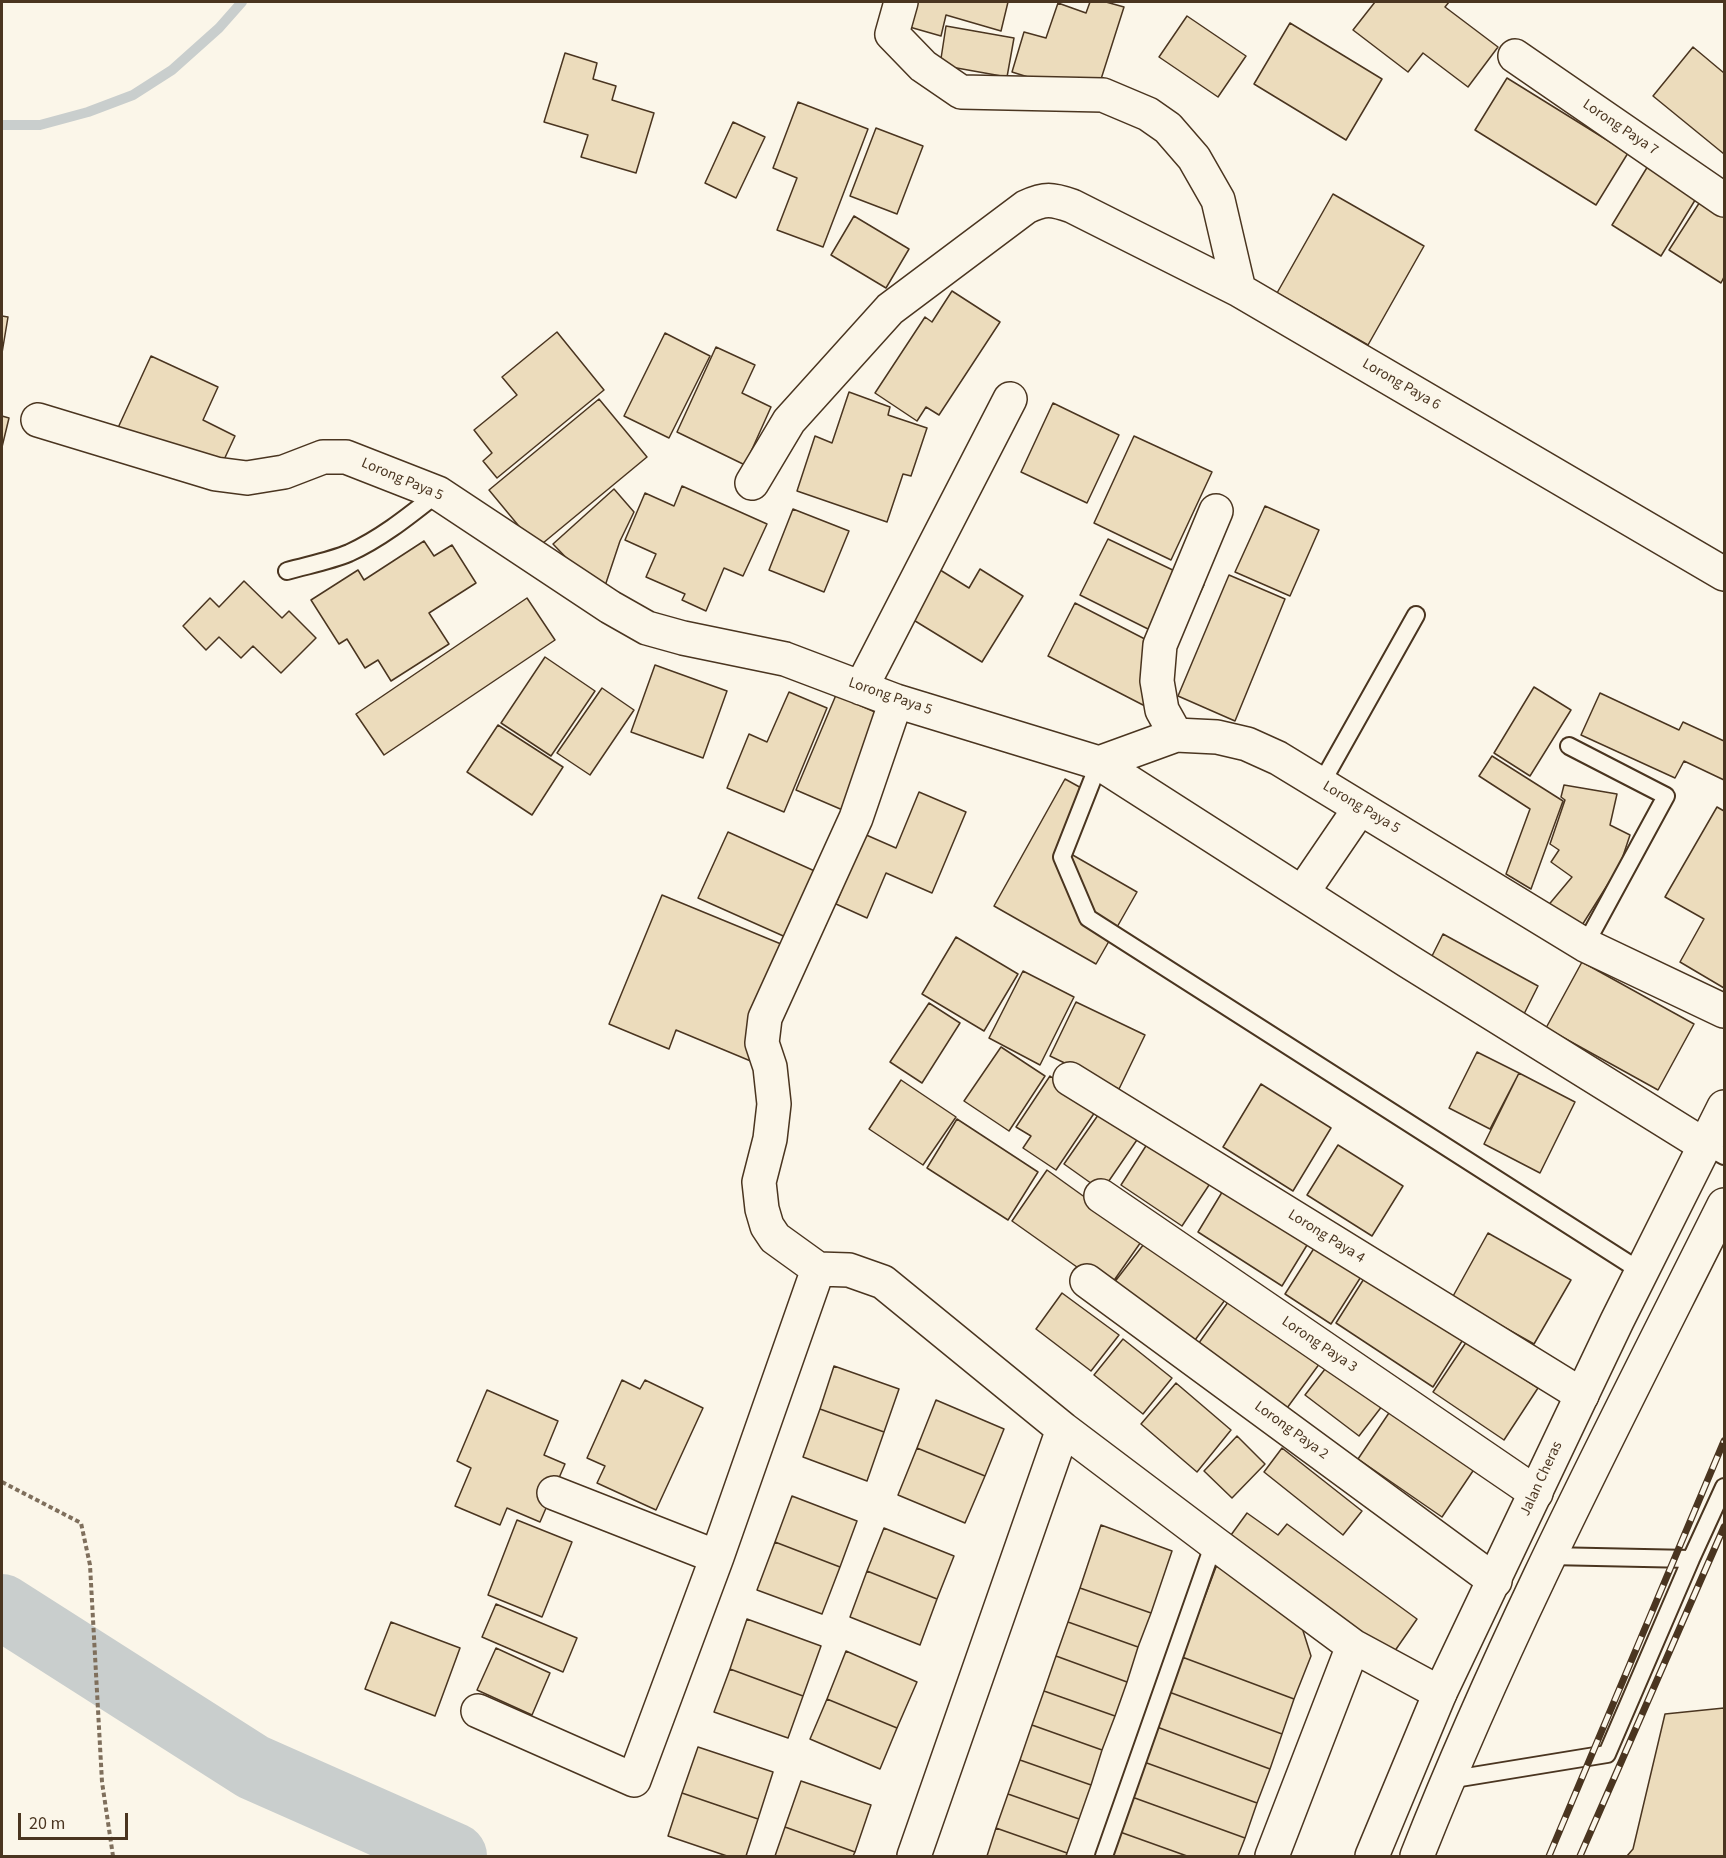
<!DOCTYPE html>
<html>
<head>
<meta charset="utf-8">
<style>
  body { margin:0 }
  #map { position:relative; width:1726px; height:1858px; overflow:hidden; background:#fbf6e9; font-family:"Source Sans 3",sans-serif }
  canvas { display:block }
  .frame { position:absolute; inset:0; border:3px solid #4a3520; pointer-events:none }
  .scale { position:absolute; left:18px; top:1813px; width:110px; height:27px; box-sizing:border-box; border:3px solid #4a3520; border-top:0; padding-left:8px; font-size:18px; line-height:21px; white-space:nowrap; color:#4a3520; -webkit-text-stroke:4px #fbf6e9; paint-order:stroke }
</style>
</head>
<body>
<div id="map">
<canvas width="1726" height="1858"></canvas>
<div class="frame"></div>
<div class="scale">20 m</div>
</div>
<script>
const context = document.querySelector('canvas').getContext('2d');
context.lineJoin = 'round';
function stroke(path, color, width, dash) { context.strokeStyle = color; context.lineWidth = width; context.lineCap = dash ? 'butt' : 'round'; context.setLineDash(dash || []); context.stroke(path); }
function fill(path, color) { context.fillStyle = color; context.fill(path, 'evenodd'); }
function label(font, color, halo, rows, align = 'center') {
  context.font = font + ' "Source Sans 3",sans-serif'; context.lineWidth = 4.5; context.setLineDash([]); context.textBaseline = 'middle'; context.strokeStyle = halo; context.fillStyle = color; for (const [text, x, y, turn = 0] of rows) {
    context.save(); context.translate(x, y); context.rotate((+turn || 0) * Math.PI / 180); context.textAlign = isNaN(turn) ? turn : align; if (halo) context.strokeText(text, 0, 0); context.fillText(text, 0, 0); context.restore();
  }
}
stroke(new Path2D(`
  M2 125H40L88 112 133 95 172 70 219 28 242 2`), '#c9cecd', 10);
stroke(new Path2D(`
  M2 1607 253 1767 454 1856`), '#c9cecd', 66);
const building = new Path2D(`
  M913 2H1008L1001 31 946 15 941 36 906 26Z
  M1090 2H1106L1124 7 1095 98 1012 72 1024 32 1046 38 1058 3 1086 13Z
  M1375 2H1449L1445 7 1498 47 1468 87 1423 53 1408 72 1353 30Z
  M1187 16 1246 56 1218 97 1159 57Z
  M1290 23 1382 79 1346 140 1254 84Z
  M946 26 1014 38 1007 77 940 65Z
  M1693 47 1724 73V154L1653 96Z
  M565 53 597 63 593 79 616 86 612 100 654 113 636 173 581 157 588 135 544 122Z
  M1507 78 1628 153 1596 205 1475 130Z
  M798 102 868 129 823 247 777 230 797 178 773 168Z
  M733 122 765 137 736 198 705 183Z
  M876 128 923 146 897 214 850 196Z
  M1651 161 1700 192 1661 256 1612 225Z
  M1333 194 1424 246 1368 345 1277 293Z
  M1705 194 1724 206V277L1721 283 1669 250Z
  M854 216 909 249 886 288 831 255Z
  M952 291 1000 322 939 415 926 407 917 421 875 393 925 317 932 322Z
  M2 316 8 317 2 353Z
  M557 332 604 390 497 478 483 461 492 453 474 430 517 395 502 377Z
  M665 333 710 356 669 438 624 416Z
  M716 347 755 365 742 393 771 407 745 465 677 432Z
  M151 356 218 387 203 420 235 436 216 477 117 430Z
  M849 392 890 407 888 415 927 428 911 476 903 474 887 522 797 491 815 436 832 443Z
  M599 399 647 457 537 548 489 490Z
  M1053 403 1119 435 1087 503 1021 472Z
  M2 416 9 418 2 447Z
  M1134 436 1212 472 1171 560 1094 523Z
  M682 486 767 524 743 576 724 568 706 611 682 600 685 594 646 577 656 554 625 540 645 493 674 506Z
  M614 489 634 512 620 541 602 595 553 544Z
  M1265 506 1319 530 1290 596 1235 572Z
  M793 509 849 531 824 592 769 570Z
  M1108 539 1204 585 1176 643 1080 595Z
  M424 541 434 556 452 545 476 583 429 613 449 644 391 681 378 660 365 668 347 639 339 644 311 600 358 570 364 580Z
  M937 568 969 588 980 569 1023 596 982 662 907 616Z
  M1229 575 1285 599 1235 721 1178 696Z
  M244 581 282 618 289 611 316 638 281 673 253 646 241 658 219 637 206 650 183 626 210 598 219 607Z
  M527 598 555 640 384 755 356 714Z
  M1075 603 1170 652 1143 705 1048 656Z
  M545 657 595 691 551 756 501 723Z
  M655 665 727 691 703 758 631 732Z
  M1534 687 1571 710 1530 776 1494 753Z
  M602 688 634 710 590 775 557 753Z
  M789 692 827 708 784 812 727 788 749 734 767 742Z
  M1600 693 1679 730 1683 722 1724 741V780L1684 761 1675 778 1581 735Z
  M836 695 891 719 852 814 796 790Z
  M498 725 563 767 532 815 467 772Z
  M1492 756 1563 801 1531 889 1506 874 1530 809 1479 776Z
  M1065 779 1094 795 1064 850 1137 892 1096 964 994 906Z
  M1564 785 1617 794 1610 825 1630 835 1620 865 1579 930 1546 908 1572 877 1551 862 1559 850 1550 844 1565 800 1561 797Z
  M919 792 966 812 932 893 886 873 867 918 836 904 864 834 896 848Z
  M1717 807 1724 811V988L1680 962 1704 919 1665 897Z
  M728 832 828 877 799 943 698 898Z
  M662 895 798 951 753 1062 676 1030 669 1049 609 1024Z
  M1443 934 1538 986 1524 1014 1429 962Z
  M956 937 1018 974 984 1031 922 994Z
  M1582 962 1694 1024 1658 1090 1546 1028Z
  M1023 971 1074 997 1040 1065 989 1038Z
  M1076 1002 1145 1035 1119 1089 1050 1056Z
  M929 1003 960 1023 922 1083 890 1062Z
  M1001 1047 1045 1076 1009 1131 964 1101Z
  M1477 1052 1519 1073 1490 1129 1449 1108Z
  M1519 1073 1575 1102 1540 1173 1484 1144Z
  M1050 1076 1097 1109 1056 1170 1023 1148 1031 1136 1016 1127Z
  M901 1080 956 1117 923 1165 869 1129Z
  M1261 1084 1331 1128 1293 1191 1223 1147Z
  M1103 1108 1141 1134 1102 1191 1064 1164Z
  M957 1119 1038 1172 1008 1220 927 1168Z
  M1151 1138 1213 1179 1182 1226 1121 1185Z
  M1338 1145 1403 1186 1372 1236 1307 1195Z
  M1047 1170 1143 1239 1108 1289 1012 1221Z
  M1227 1184 1312 1237 1282 1286 1198 1232Z
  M1488 1233 1571 1280 1534 1344 1452 1298Z
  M1147 1240 1225 1300 1189 1348 1110 1288Z
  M1318 1242 1364 1272 1331 1324 1285 1294Z
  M1367 1274 1464 1338 1433 1387 1336 1323Z
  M1062 1293 1119 1335 1091 1371 1036 1329Z
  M1231 1298 1320 1363 1279 1419 1191 1354Z
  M1123 1339 1172 1378 1143 1414 1094 1375Z
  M1467 1341 1538 1388 1504 1440 1433 1392Z
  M1332 1360 1386 1401 1359 1436 1305 1395Z
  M834 1366 899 1389 884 1432 820 1409Z
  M622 1380 640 1389 645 1380 703 1408 656 1510 597 1483 605 1466 587 1458Z
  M1176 1383 1231 1430 1197 1472 1141 1424Z
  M487 1390 558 1421 544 1455 565 1464 540 1522 507 1508 500 1525 455 1506 471 1468 457 1461Z
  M936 1400 1004 1429 985 1476 917 1448Z
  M1397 1401 1481 1459 1442 1517 1358 1459Z
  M820 1409 884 1432 867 1481 803 1457Z
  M1237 1436 1265 1464 1232 1498 1204 1471Z
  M917 1448 985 1476 965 1523 898 1495Z
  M1282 1448 1362 1511 1343 1535 1264 1472Z
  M792 1496 857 1521 840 1567 775 1542Z
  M1247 1513 1278 1535 1287 1524 1417 1619 1392 1655 1231 1535Z
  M517 1520 572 1542 542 1617 488 1595Z
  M1101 1525 1172 1551 1151 1613 1080 1588Z
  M884 1528 954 1556 937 1599 867 1571Z
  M775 1542 840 1567 822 1614 757 1590Z
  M1235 1565 1299 1618 1311 1656 1294 1699 1182 1657 1216 1567Z
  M867 1571 937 1599 920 1645 850 1617Z
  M1080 1588 1151 1613 1138 1647 1068 1622Z
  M496 1604 577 1638 563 1672 482 1637Z
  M747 1619 821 1646 803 1696 730 1669Z
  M391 1622 460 1648 435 1716 365 1689Z
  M1068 1622 1138 1647 1127 1682 1056 1656Z
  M496 1648 550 1673 532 1715 477 1690Z
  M846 1651 917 1682 897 1728 827 1699Z
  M1056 1656 1127 1682 1115 1716 1044 1691Z
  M1182 1657 1294 1699 1282 1734 1169 1692Z
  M730 1669 803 1696 788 1738 714 1712Z
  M1044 1691 1115 1716 1102 1750 1032 1725Z
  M1169 1692 1282 1734 1270 1769 1157 1727Z
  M827 1699 897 1728 880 1769 810 1739Z
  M1724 1708V1856H1627L1633 1849 1665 1714Z
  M1032 1725 1102 1750 1091 1785 1020 1760Z
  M1157 1727 1270 1769 1257 1803 1144 1762Z
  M698 1747 773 1772 758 1819 682 1793Z
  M1020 1760 1091 1785 1079 1819 1008 1794Z
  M1144 1762 1257 1803 1245 1838 1132 1797Z
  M801 1781 871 1805 855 1852 785 1827Z
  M682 1793 758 1819 746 1856H727L668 1836Z
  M1008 1794 1079 1819 1067 1853 996 1828Z
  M1132 1797 1245 1838 1238 1856H1187L1120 1832Z
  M785 1827 855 1852 853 1856H775Z
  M996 1828 1067 1853 1066 1856H987Z
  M1120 1832 1187 1856H1111Z`);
fill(building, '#ecdcbc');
stroke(building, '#4a3520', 1.5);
const service = new Path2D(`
  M287 571C308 565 330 561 349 553 382 538 410 515 438 493
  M1569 746 1666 796 1585 945
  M1099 763 1062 857 1088 918 1642 1272
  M1321 784 1416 615
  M1704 1145 1724 1156
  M1549 1556 1691 1559 1724 1487
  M1448 1780 1607 1754 1691 1559
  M1104 1856 1214 1543`);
const minor = new Path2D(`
  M901 2 892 34 923 66 961 92 1103 95 1148 114 1168 128 1194 158 1218 200 1239 290
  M1515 56 1724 200
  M38 420 216 474 247 478 284 472 323 457H346L438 493 610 607 647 628 683 638 785 659 896 701 1099 763 1176 735 1217 737 1247 744 1278 758 1585 945 1724 1011
  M752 483 789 421 890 309 1026 207C1045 198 1052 199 1072 206L1239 290 1724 574
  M861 688 1010 399
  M896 701 856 818 765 1018 762 1043 770 1067 774 1104 770 1139 759 1182 762 1209 767 1226 775 1238 818 1269 849 1270 883 1282 1063 1429 1214 1543 1353 1646 1440 1693
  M1176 735 1162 710 1157 681 1160 645 1216 511
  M1099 763 1408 961 1704 1145
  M1302 893 1360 808
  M1070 1079 1582 1395
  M1101 1196 1536 1493
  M1087 1281 1495 1581
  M554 1493 717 1557
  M478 1711 634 1780 717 1557 818 1269
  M914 1856 1063 1429
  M1272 1856 1353 1646`);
const primary = new Path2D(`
  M1372 1856 1440 1693 1617 1321 1724 1107
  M1417 1856C1505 1633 1617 1419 1724 1205`);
stroke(service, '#4a3520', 20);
stroke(minor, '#4a3520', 36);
stroke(primary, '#4a3520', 36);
stroke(new Path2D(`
  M2 1482 81 1523 90 1565 102 1782 113 1856`), '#7f6f5c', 4, [4.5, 3]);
stroke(service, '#fbf6e9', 16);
stroke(minor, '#fbf6e9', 33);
stroke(primary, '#fbf6e9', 33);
const rail = new Path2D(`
  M1549 1856 1724 1441
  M1580 1856 1724 1527`);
stroke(rail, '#4a3520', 7);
stroke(rail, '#fbf6e9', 4.5, [14]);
label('15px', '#4a3520', '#fbf6e9', [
  ["Lorong Paya 7",1620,128,34],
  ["Lorong Paya 6",1401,385,30],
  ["Lorong Paya 5",402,480,23],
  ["Lorong Paya 5",890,697,19],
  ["Lorong Paya 5",1361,808,31],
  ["Lorong Paya 4",1326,1237,32],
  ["Lorong Paya 3",1319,1345,34],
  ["Lorong Paya 2",1291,1431,36],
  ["Jalan Cheras",1542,1479,-65]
]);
</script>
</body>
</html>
